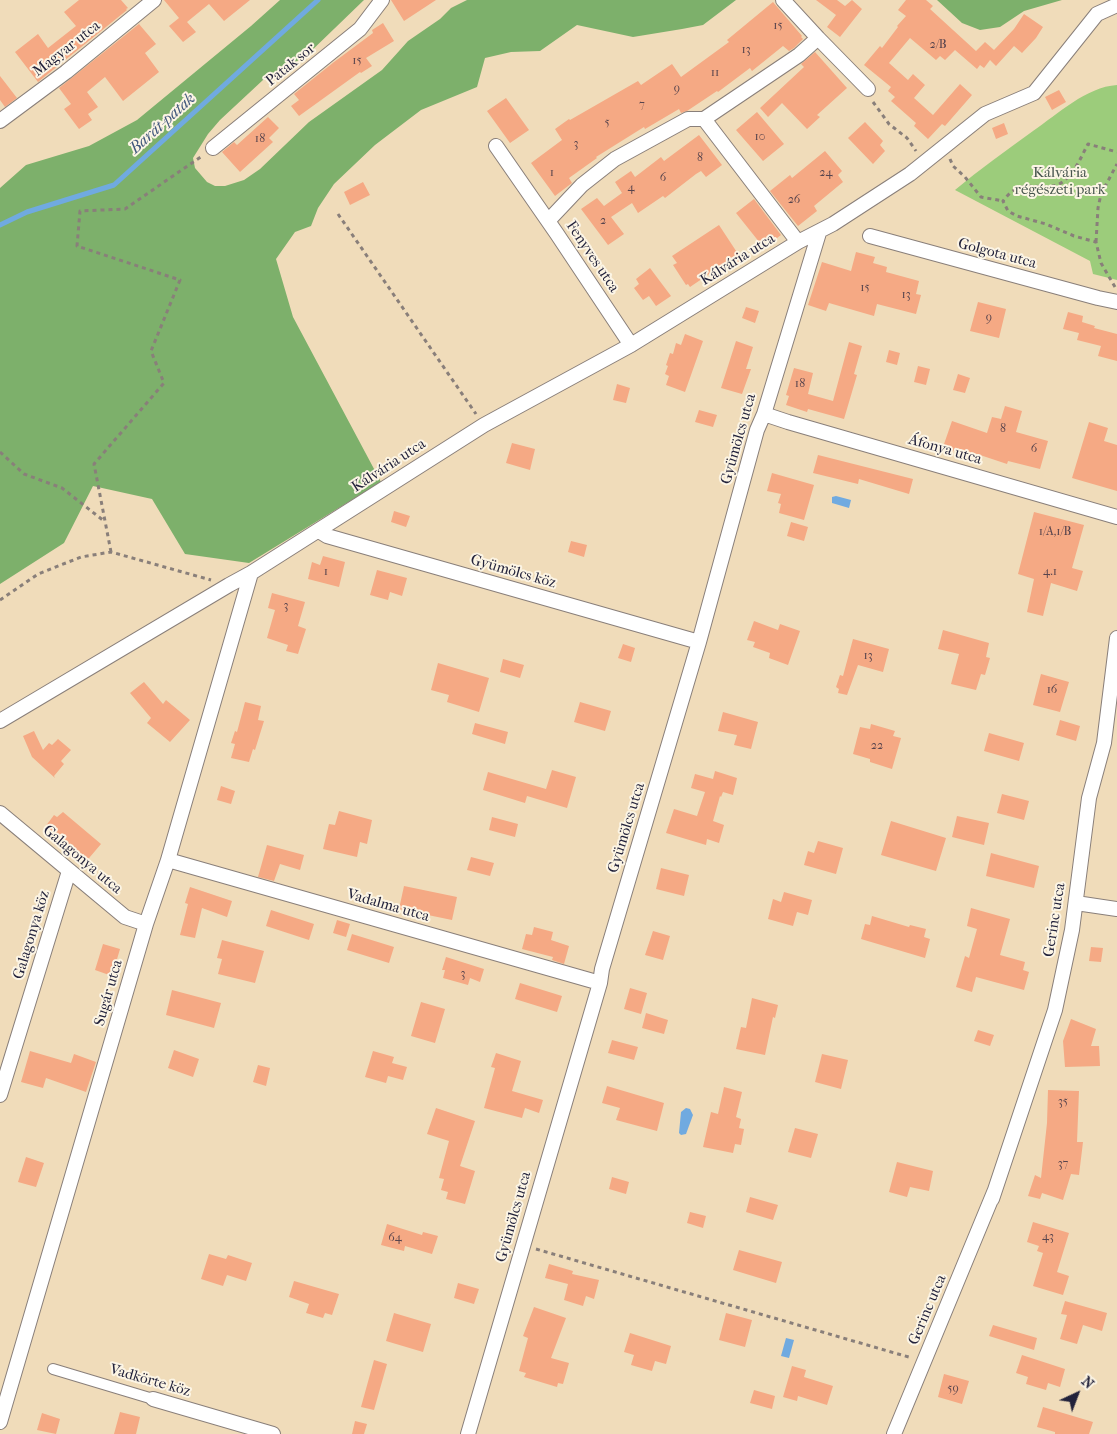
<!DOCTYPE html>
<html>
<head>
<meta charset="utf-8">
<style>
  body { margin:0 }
  #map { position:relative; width:1117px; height:1434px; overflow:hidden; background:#f0dcba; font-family:"IM FELL French Canon",serif }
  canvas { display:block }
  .north { position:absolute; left:1052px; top:1369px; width:50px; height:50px; -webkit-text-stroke:4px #fcf5e5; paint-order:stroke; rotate:43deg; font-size:14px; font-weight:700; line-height:20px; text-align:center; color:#22223b }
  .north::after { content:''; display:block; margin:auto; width:18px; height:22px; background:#22223b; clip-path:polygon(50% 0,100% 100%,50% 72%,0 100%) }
</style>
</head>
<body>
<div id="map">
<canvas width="1117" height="1434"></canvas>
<div class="north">N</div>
</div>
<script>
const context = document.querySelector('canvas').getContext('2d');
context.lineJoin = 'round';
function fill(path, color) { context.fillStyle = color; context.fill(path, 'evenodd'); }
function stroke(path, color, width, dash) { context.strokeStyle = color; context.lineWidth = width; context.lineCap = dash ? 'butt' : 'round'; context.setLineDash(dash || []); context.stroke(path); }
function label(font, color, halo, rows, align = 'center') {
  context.font = font + ' "IM FELL French Canon",serif'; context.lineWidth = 4; context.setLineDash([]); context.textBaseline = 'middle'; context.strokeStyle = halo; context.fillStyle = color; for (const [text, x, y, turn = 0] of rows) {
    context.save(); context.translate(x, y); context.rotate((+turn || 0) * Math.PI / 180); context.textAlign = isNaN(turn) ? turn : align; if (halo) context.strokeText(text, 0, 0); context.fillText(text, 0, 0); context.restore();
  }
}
fill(new Path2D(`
  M1117 85V280L1093 274 1090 261 955 190C980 169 1007 150 1033 131 1058 114 1086 87 1117 85Z`), '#9ccc7b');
fill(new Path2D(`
  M280 0H364L306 56 263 80 220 120 208 134 193 158 195 168 207 182 215 186H225L244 180 260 169 309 122 382 70 408 41 440 19 451 8 467 0H736L703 25 682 29 633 37 577 25 540 51 511 52 485 58 477 87 421 110 375 145 334 184 318 208 311 226 295 232 276 259 293 317 381 482 249 563 185 554 152 499 93 486 64 543 0 584V188L26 165 89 146 137 120 251 26Z
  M937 0H1062L1024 11 1000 27 980 30 962 23Z`), '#7db06b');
fill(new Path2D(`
  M836 496 851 500 849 508 832 503V497Z
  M686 1108 690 1109 693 1115 686 1134 681 1135 679 1133 681 1112Z
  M786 1338 794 1340 789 1358 781 1356Z`), '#70aae0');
stroke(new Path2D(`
  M0 225 27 212 114 185 318 0`), '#70aae0', 5);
fill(new Path2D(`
  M79 0H121L128 8 126 9 127 10 38 82 15 52 38 34 48 48 76 26 64 12Z
  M164 0H250L224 21 209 4 187 22 196 32 183 42 169 26 179 18Z
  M391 0H436L404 21Z
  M816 0H837L845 6 852 0 862 9 840 37 827 27 836 15Z
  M906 0H926L933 6 930 9 976 51 985 42 994 50 1014 29 1024 14 1043 27 1036 38 1022 53 1014 46 996 66 990 60 984 68 980 65 977 69 955 50 945 60 940 56 936 60 910 38 889 63 908 80 913 74 925 85 914 98 933 115 960 84 972 95 945 126 942 124 928 139 914 126 916 123 891 101 895 97 888 91 891 87 864 65 880 46 882 48 898 27 897 26 906 16 898 10Z
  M773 2 802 36 801 37 803 39 794 48 789 51 783 46 752 71 750 68 718 92 717 91 687 111 681 113 679 109 645 129 644 127 596 157 597 158 569 178 572 183 555 196 531 163 562 140 555 129 569 119 570 120 638 81 641 85 672 64 681 77 729 42 727 40Z
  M383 23 394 41 366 58 372 66 361 73 360 72 299 116 291 106 299 100 294 94 334 62 373 33 372 30Z
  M139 24 156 44 145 53 159 72 123 101 105 77 87 92 98 107 88 114 92 120 79 129 64 109 71 104 59 88Z
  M815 52 847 88 817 115 820 117 807 129 782 103 768 117 760 108 804 67 801 64Z
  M0 76 17 98 5 107 0 100Z
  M1059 90 1066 102 1052 110 1045 97Z
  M506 98 529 130 510 143 487 111Z
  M757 112 784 144 763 161 736 130Z
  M268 117 279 128 269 138 273 142 240 172 222 152 234 142 237 145Z
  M865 122 883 141 880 145 885 151 873 164 848 138Z
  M1004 123 1008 134 996 139 992 128Z
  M699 135 722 165 706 177 701 171 696 174 665 198 663 196 638 213 632 203 611 217 624 234 608 245 581 209 597 198 604 206 622 193 615 182 631 171 635 177 661 157 664 161Z
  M825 151 842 171 838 175 843 182 814 206 817 211 798 226 770 191 790 175 792 178Z
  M363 182 370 195 350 205 344 192Z
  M754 199 781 235 764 248 736 213Z
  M719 225 742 260 722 273 718 268 690 287 688 284 686 285 673 265 677 263 672 256Z
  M856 252 875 257 873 263 887 267 886 272 919 281 916 294 921 295 916 314 877 304 874 316 829 303 826 311 808 305 822 262 851 271Z
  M650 268 671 296 656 306 649 296 643 300 634 288 639 284 636 279Z
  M978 302 1006 309 999 338 970 331Z
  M746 307 759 311 755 323 742 318Z
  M1068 312 1083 316 1082 322 1095 326 1094 328 1117 334V361L1098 356 1101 346 1077 340 1079 333 1063 329Z
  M685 334 703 341 685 392 666 385 669 376 665 374 668 366 666 365 670 353 673 354 676 343 681 345Z
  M736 341 753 347 746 369H751L742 394 721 388Z
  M849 342 862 346 854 374 857 375 844 419 808 409 807 412 786 405 789 396 786 395 794 368 813 373 808 394 833 401Z
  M889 350 900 353 897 365 886 362Z
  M918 366 930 369 926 385 914 382Z
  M958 374 970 378 965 393 953 390Z
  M617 384 630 388 626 403 613 400Z
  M1005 406 1022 411 1016 432 1048 441 1040 469 1008 461 1007 464 971 452 969 456 943 447 952 421 987 433 992 417 1001 419Z
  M699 410 717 415 713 427 695 422Z
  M1089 422 1108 428 1104 441 1117 445V491L1072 478Z
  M512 443 535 449 530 470 506 463Z
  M818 455 913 479 909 494 859 479 858 484 813 473Z
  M772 473 814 485 804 520 779 513 781 504 778 503 781 494 767 491Z
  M394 511 410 516 406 527 391 522Z
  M1034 512 1084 525 1072 568 1083 571 1077 591 1051 583 1043 616 1027 612 1034 579 1018 574Z
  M791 522 808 527 804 541 787 536Z
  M571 541 587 545 584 557 568 552Z
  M323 556 345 562 339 587 308 579 312 562 320 565Z
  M377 570 407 578 402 596 390 592 388 600 370 595Z
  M272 593 305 602 298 626 306 629 298 654 286 651 288 645 267 638 275 610 268 608Z
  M754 621 778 630 780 624 800 631 788 665 769 658 770 653 753 647 755 642 747 640Z
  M943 630 989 643 986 657 990 658 985 675 981 674 976 690 951 684 959 654 938 649Z
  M853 639 889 649 883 672 858 665 847 695 838 693 839 689 836 687 840 675 843 676Z
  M623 644 635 648 631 662 618 658Z
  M503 659 524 665 520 678 500 672Z
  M438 663 489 678 479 712 447 702 449 695 431 690Z
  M1041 674 1069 682 1060 712 1033 705Z
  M144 682 163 704 166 700 190 720 170 742 147 723 151 718 130 693Z
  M245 702 261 706 258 720 264 721 255 750 253 749 249 762 231 758 235 744 231 743 235 731 237 732Z
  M580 702 611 711 605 731 574 722Z
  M723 712 758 722 751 749 734 745 737 735 718 731Z
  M1060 720 1080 726 1076 741 1056 735Z
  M475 723 508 732 505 744 472 734Z
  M871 724 895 731 893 736 901 738 892 769 870 762V759L853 754 860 727 870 729Z
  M34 731 43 750 49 743 52 745 58 739 71 750 61 761 64 764 54 776 55 778 32 757 23 736Z
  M989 733 1024 743 1019 761 984 751Z
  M552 770 576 777 567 808 527 796 525 803 483 790 488 772 546 789Z
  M715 771 737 778 733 795 723 792 721 797 720 796 713 821 724 825 719 843 707 839 706 845 666 833 674 809 697 816 705 792 691 788 695 774 713 779Z
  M221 786 235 791 231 804 217 800Z
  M1002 794 1029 801 1024 820 997 813Z
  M339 811 372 820 367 844 360 842 357 857 323 849 329 824 335 825Z
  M63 812 101 844 84 864 76 857 74 860 53 843 56 840 45 832 48 829 45 827 54 815 57 817Z
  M957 816 989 823 984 845 952 837Z
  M492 817 518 824 515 837 489 830Z
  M891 821 946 838 936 871 881 855Z
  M818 841 843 848 836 874 804 865 808 851 814 853Z
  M267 845 304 855 300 870 280 864 274 881 258 877Z
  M991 853 1039 866 1034 888 986 876Z
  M471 857 494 863 490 876 467 870Z
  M661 868 689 875 684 896 656 889Z
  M404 886 457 897 452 920 399 909Z
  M190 887 232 901 227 917 202 908 195 938 180 935 188 904 185 903Z
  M784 892 812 900 808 915 797 912 793 926 768 919 773 899 781 902Z
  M971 908 1010 919 1000 955 1025 962 1023 970 1029 972 1024 990 976 977 972 992 956 987 965 956 969 958 977 929 967 926Z
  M271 910 314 924 309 940 266 926Z
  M872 916 909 927 910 925 926 929 924 937 930 939 925 958 861 939 865 924 870 925Z
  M337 920 350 924 346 937 333 933Z
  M534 927 553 932 551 940 569 946 564 964 552 960 553 957 522 949 526 934 532 935Z
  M653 931 670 936 663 960 645 955Z
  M352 934 394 947 389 963 347 950Z
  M222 940 264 951 255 983 218 974 222 959 217 958Z
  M103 944 120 949 112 976 95 970Z
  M1091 947 1103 948 1101 962 1089 961Z
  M446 957 484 969 480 982 470 978 468 985 443 978 445 970H442Z
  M520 983 562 996 557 1012 515 999Z
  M630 988 647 993 641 1014 624 1009Z
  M172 990 221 1003 214 1028 166 1015Z
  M752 998 778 1005 775 1018 773 1017 765 1055 736 1049 741 1027 746 1028Z
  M421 1002 445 1009 435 1043 411 1036Z
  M646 1013 668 1020 664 1034 642 1028Z
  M1071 1019 1096 1029 1091 1046H1099L1100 1066 1065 1067 1063 1041Z
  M978 1030 994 1035 990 1046 974 1041Z
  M612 1040 638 1047 634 1060 608 1053Z
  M174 1050 199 1059 193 1077 168 1068Z
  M30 1051 71 1063 74 1054 96 1062 86 1092 46 1078 43 1088 21 1082Z
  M373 1051 394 1057 392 1063 407 1067 403 1080 388 1076 386 1083 365 1077Z
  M496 1053 521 1061 512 1091 543 1100 539 1113 525 1108 522 1118 484 1108 495 1068 491 1067Z
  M822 1054 848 1060 841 1089 815 1082Z
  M258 1065 270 1068 266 1086 253 1082Z
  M607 1086 664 1103 657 1131 616 1120 620 1108 602 1103Z
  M724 1087 742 1092 736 1117 741 1119 739 1128 744 1129 741 1145 735 1144 733 1153 703 1147 711 1112 718 1114Z
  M1048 1090 1079 1091 1077 1142H1083L1079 1175 1071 1174 1063 1200 1042 1193 1040 1199 1028 1196 1035 1175 1041 1178 1047 1123Z
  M436 1108 475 1121 460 1166 475 1171 465 1204 446 1199 448 1192 441 1190 444 1179 439 1178 449 1141 427 1134Z
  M795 1128 818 1134 811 1158 788 1152Z
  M26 1157 44 1163 36 1187 18 1182Z
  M897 1162 933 1171 929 1191 910 1187 907 1197 889 1192Z
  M612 1177 629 1182 626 1194 609 1189Z
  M750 1197 778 1205 773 1220 746 1212Z
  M690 1212 706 1216 703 1228 687 1223Z
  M1033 1222 1069 1233 1057 1272 1069 1276 1063 1295 1033 1286 1043 1253 1037 1251 1039 1246 1027 1242Z
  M387 1224 422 1235 423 1232 438 1236 432 1254 405 1246 404 1251 381 1245Z
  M739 1250 782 1262 776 1283 733 1270Z
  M209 1254 226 1259 228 1255 252 1263 246 1281 227 1275 223 1286 201 1279Z
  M549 1264 573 1271 572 1274 599 1280 594 1299 586 1296 583 1306 564 1300 568 1284 545 1278Z
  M294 1281 339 1294 332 1315 325 1313 323 1318 306 1313 309 1304 289 1297Z
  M458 1283 479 1289 474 1304 454 1298Z
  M1065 1301 1107 1313 1102 1331 1083 1325 1077 1344 1060 1339 1067 1315 1061 1314Z
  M534 1307 566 1318 551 1358 569 1363 563 1384 558 1383 557 1387 524 1377 526 1373 519 1371 528 1338 523 1336Z
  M394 1313 431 1324 423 1352 386 1341Z
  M726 1313 752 1320 745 1347 719 1340Z
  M993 1325 1037 1338 1034 1350 989 1336Z
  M630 1333 671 1346 666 1364 655 1361 652 1371 631 1365 634 1355 624 1352Z
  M1022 1355 1065 1369 1060 1387 1048 1383 1046 1390 1026 1384 1028 1377 1016 1373Z
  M374 1360 387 1364 374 1410 361 1407Z
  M792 1366 806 1370 804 1377 833 1386 827 1405 798 1396 797 1401 783 1397Z
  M944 1374 969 1381 962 1404 938 1397Z
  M754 1390 775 1396 772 1409 750 1403Z
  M1043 1407 1093 1422 1089 1434H1055V1432L1037 1427Z
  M120 1412 140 1417 136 1434H114Z
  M42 1413 60 1419 56 1434 37 1430Z
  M355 1421 367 1424 364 1434H352Z`), '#f5a984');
const pedestrian = new Path2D(`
  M53 1369 153 1399`);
const minor = new Path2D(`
  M818 38 868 89
  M704 119 798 242
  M0 121 66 72 154 0
  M496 146 557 234 631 345
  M213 148 360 29 382 0
  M548 221 582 185 615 159 688 119H704L799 55 818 38 783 0
  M870 236 1098 298 1117 302
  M764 414 788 422 1117 517
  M319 531 327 536 699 642
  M0 721 229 585 251 573 484 425 631 345 798 242 833 224 910 174 985 114 1034 93 1097 14 1117 5
  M0 813 125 917 146 924
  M168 860 600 983
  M1076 903 1117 909
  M0 1095 69 871
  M992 1199 1055 1010 1072 930 1089 798 1104 743 1117 638
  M153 1399 273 1434
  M0 1422 146 924 168 860 251 573
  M468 1434 600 983 602 969 699 642 757 430 764 414 819 233
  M894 1434 995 1190`);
stroke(pedestrian, '#897f7a', 12);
stroke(minor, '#897f7a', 16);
stroke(new Path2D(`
  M873 102 889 124 907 138 916 151
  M950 159 953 166 965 177 981 197 1003 201
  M338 214 476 414
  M1096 242 1098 208 1101 194 1117 164
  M1115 287 1101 263 1096 242 1074 236 1046 224 1017 216 1008 211 1003 201C1007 196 1011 191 1018 188 1035 182 1052 194 1067 178 1076 170 1082 155 1088 144L1117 152
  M0 452 24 474 62 488 104 521
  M111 552 94 464 164 383 151 351 180 280 77 246 80 211 125 209 202 156
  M0 600 38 574 81 557 111 552 211 580
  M536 1249 912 1358`), '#897f7a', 3, [4, 4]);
stroke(pedestrian, '#fff', 10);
stroke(minor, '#fff', 14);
label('12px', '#57444d', null, [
  ["15",778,26],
  ["2/B",938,45],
  ["13",746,50],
  ["15",357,61],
  ["11",715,73],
  ["9",677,89],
  ["7",642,105],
  ["5",607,123],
  ["10",760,137],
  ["18",260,139],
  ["3",576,144],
  ["8",700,158],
  ["1",552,173],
  ["24",826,173],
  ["6",663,178],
  ["4",631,188],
  ["26",794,200],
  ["2",603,221],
  ["15",865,288],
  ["13",906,295],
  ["9",989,318],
  ["18",800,384],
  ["8",1003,429],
  ["6",1034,449],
  ["1/A,1/B",1055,532],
  ["1",326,572],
  ["4.1",1050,572],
  ["3",286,606],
  ["13",868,656],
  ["16",1052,690],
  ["22",877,746],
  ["3",463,974],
  ["35",1063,1102],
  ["37",1063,1164],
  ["43",1048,1237],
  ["64",395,1238],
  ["59",953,1389]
]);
label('15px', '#22223b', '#fcf5e5', [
  ["Magyar utca",67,49,-38],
  ["Patak sor",291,65,-39],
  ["Golgota utca",997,254,15],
  ["Fenyves utca",592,257,56],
  ["Kálvária utca",738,260,-32],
  ["Gyümölcs utca",739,439,-74],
  ["Áfonya utca",945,450,16],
  ["Kálvária utca",389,466,-33],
  ["Gyümölcs köz",513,572,16],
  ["Gyümölcs utca",627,828,-73],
  ["Galagonya utca",82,860,40],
  ["Vadalma utca",388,906,16],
  ["Gerinc utca",1055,920,-81],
  ["Galagonya köz",32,935,-73],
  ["Sugár utca",109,993,-74],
  ["Gyümölcs utca",514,1217,-74],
  ["Gerinc utca",928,1310,-67],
  ["Vadkörte köz",150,1381,16]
]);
label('15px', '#47554e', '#fcf5e5', [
  ["Kálvária",1060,173],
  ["régészeti park",1060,190]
]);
label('italic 16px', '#41587d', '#fcf5e5', [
  ["Barát-patak",163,124,-42]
]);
</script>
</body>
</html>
